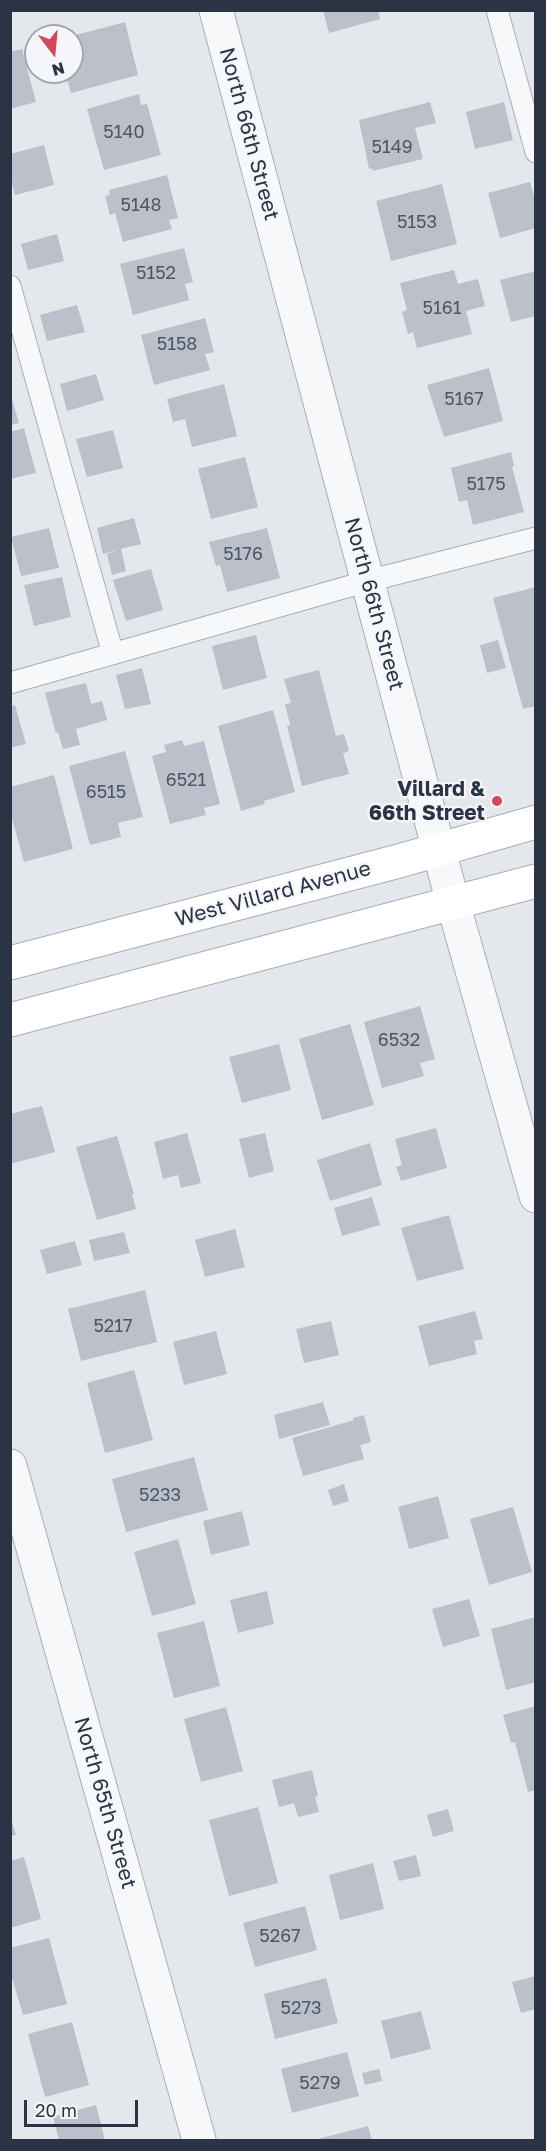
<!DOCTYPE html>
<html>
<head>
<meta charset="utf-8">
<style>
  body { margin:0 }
  #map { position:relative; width:546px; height:2151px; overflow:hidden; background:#e4e7ec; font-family:"Golos Text",sans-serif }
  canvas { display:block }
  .frame { position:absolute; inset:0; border:12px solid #2b3445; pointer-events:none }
  .north { position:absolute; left:24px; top:24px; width:60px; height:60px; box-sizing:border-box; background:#f4f6f9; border:2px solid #a4a8b1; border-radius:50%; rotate:164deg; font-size:16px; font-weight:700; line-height:24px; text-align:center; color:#2b3445 }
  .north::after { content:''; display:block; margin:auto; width:21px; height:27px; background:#d1495b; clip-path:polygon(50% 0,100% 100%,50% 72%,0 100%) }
  .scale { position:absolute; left:24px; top:2100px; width:114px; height:27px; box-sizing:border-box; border:3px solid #2b3445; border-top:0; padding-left:8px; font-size:18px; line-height:21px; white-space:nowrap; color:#2b3445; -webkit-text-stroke:4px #f4f6f9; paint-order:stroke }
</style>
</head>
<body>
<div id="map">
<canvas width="546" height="2151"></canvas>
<div class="frame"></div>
<div class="north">N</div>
<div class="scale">20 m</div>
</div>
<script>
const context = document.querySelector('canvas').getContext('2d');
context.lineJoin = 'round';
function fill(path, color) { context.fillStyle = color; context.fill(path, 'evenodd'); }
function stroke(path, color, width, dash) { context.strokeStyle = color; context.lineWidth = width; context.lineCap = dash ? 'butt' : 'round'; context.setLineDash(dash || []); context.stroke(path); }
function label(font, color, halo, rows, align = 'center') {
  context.font = font + ' "Golos Text",sans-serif'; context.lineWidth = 4.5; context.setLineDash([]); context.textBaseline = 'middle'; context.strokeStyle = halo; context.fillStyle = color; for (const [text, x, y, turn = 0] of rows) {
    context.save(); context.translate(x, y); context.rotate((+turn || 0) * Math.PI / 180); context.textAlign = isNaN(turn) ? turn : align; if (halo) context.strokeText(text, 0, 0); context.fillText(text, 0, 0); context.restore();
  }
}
fill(new Path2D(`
  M323 10H378L380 19 329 33Z
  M125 22 138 75 71 93 65 72H72V36Z
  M22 49 36 102 10 109V52Z
  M139 94 141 105 147 104 161 155 104 170 87 109Z
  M430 102 436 123 415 128 423 159 373 171 372 168 369 169 359 120Z
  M504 102 513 140 475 149 466 112Z
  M44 145 54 185 15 195 10 176V154Z
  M167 175 178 218 169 220 172 229 123 242 115 213 110 215 105 196 110 195 109 190Z
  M530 182 536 203V228L500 238 488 193Z
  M442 184 457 244 391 261 376 201Z
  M57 234 64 261 28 270 21 244Z
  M184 248 193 282 185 284 189 300 133 315 120 264Z
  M454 270 458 284 478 279 485 306 466 311 472 334 417 348 413 332 408 334 402 312 407 310 400 283Z
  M536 271V316L511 322 500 280Z
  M77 305 85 332 47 341 40 315Z
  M205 318 214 352 205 354 210 370 154 385 141 335Z
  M489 368 503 421 444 437 427 385Z
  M96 374 104 400 67 411 60 384Z
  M224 384 237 436 192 447 185 419 173 422 167 399Z
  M10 392 19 423 10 425Z
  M24 428 36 473 10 479V432Z
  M113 430 123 468 87 477 76 439Z
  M511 452 514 466 512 467 524 512 473 525 467 500 459 502 451 468Z
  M245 457 258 507 211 519 198 469Z
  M134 518 141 544 121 549 126 571 112 575 107 554 118 550 103 554 97 528Z
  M49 528 59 568 21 576 11 537Z
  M267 528 280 578 227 592 220 565 216 566 209 542Z
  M151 569 163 610 126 621 113 580Z
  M62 577 71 617 34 626 24 585Z
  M536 587V706L523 709 493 598Z
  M256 635 267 678 223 690 212 646Z
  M498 640 506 668 487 673 480 645Z
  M142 668 151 704 125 709 116 675Z
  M319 670 336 736 344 734 349 751 343 753 349 774 302 786 287 726 290 725 285 704 291 703 284 679Z
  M86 683 91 704 102 701 107 720 76 729 80 745 63 749 58 732 56 733 45 693Z
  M15 705 26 744 10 748V706Z
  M273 710 295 792 264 801 265 804 241 811 218 726Z
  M182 740 184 746 204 741 220 804 204 808 206 815 170 824 152 756 166 752 164 745Z
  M125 751 143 817 118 823 121 837 90 845 69 766Z
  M54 775 73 849 24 862 10 811V787Z
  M420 1006 435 1059 420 1063 424 1076 382 1088 364 1022Z
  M350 1024 374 1105 322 1120 299 1039Z
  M279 1044 291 1090 242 1103 229 1057Z
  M42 1106 55 1152 10 1164V1114Z
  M436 1128 447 1168 401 1181 396 1167 402 1165 395 1139Z
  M187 1133 201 1183 181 1188 178 1175 163 1179 154 1142Z
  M265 1133 274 1171 249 1178 239 1139Z
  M117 1136 134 1194H132L136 1209 97 1220 76 1147Z
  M370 1143 382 1185 330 1201 317 1160Z
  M372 1197 380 1225 342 1236 334 1208Z
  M449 1215 464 1269 417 1281 401 1228Z
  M235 1229 245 1267 205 1277 195 1240Z
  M124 1232 130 1253 94 1261 89 1240Z
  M75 1241 82 1265 47 1274 40 1250Z
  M145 1290 157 1342 81 1361 68 1309Z
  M475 1311 483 1339 474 1341 477 1354 429 1366 418 1326Z
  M331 1321 339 1355 304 1363 296 1329Z
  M216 1331 227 1374 184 1385 173 1342Z
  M134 1370 153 1440 105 1453 87 1383Z
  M323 1402 330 1425 279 1439 274 1415Z
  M364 1415 371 1442 360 1445 364 1459 303 1476 292 1438 354 1420 353 1418Z
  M194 1457 208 1510 126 1532 112 1479Z
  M344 1484 349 1501 333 1506 328 1490Z
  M438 1496 449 1538 409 1549 398 1507Z
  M513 1507 532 1572 489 1585 470 1519Z
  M242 1511 250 1545 211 1555 203 1521Z
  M178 1539 196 1604 152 1616 134 1552Z
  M267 1591 274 1624 238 1633 230 1600Z
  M469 1599 480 1636 443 1647 432 1609Z
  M536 1617V1682L506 1690 491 1629Z
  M204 1621 220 1686 174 1698 157 1633Z
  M536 1706V1790L528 1792 515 1742 511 1743 503 1715Z
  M226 1707 243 1771 201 1782 184 1719Z
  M312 1770 318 1796 315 1797 319 1812 298 1817 294 1803 279 1807 272 1780Z
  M258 1807 278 1883 229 1896 209 1820Z
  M448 1809 454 1831 433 1837 427 1815Z
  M10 1816 16 1835 10 1836Z
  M416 1855 421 1876 399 1881 393 1861Z
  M24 1857 41 1919 10 1928V1861Z
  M373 1863 384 1909 340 1920 329 1875Z
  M305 1906 317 1950 255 1967 243 1923Z
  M49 1938 67 2004 23 2015 10 1971V1948Z
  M536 1976V2009L521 2013 512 1982Z
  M326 1978 338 2023 275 2039 264 1994Z
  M421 2011 431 2049 391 2059 381 2021Z
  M72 2022 89 2085 45 2097 28 2034Z
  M347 2052 359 2096 292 2113 281 2069Z
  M379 2069 382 2081 365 2085 362 2073Z
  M96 2105 105 2140H59L53 2117Z
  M368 2126 372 2140H314Z`), '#bbc0ca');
const lane = new Path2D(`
  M497 10 536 152
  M10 286 113 654
  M10 683 368 581 536 538`);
const street = new Path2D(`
  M216 10 453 903 536 1196
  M10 1466 199 2140`);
const secondary = new Path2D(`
  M10 963 399 861 536 822
  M10 1020 536 881`);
stroke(lane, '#a9aeb7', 23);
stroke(street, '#a9aeb7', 35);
stroke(secondary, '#a9aeb7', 35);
stroke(lane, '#f7f8fa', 21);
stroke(street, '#f7f8fa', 33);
stroke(secondary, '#fff', 33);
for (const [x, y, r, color] of [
  [497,801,6,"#d1495b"]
]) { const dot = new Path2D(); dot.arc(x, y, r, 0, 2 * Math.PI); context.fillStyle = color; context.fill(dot); stroke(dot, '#f4f6f9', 2); }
label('18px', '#4f5766', null, [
  ["5140",124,132],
  ["5149",392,147],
  ["5148",141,205],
  ["5153",417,222],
  ["5152",156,273],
  ["5161",442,308],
  ["5158",177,344],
  ["5167",464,399],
  ["5175",486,484],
  ["5176",243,554],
  ["6521",186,780],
  ["6515",106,792],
  ["6532",399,1040],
  ["5217",113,1326],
  ["5233",160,1495],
  ["5267",280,1936],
  ["5273",301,2008],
  ["5279",320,2083]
]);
label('21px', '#2b3445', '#f4f6f9', [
  ["North 66th Street",249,134,75],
  ["North 66th Street",374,604,75],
  ["West Villard Avenue",273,894,-15],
  ["North 65th Street",105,1803,74]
]);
label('bold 21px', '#2b3445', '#f4f6f9', [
  ["Villard &",485,789],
  ["66th Street",485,813]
], 'right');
</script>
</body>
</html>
